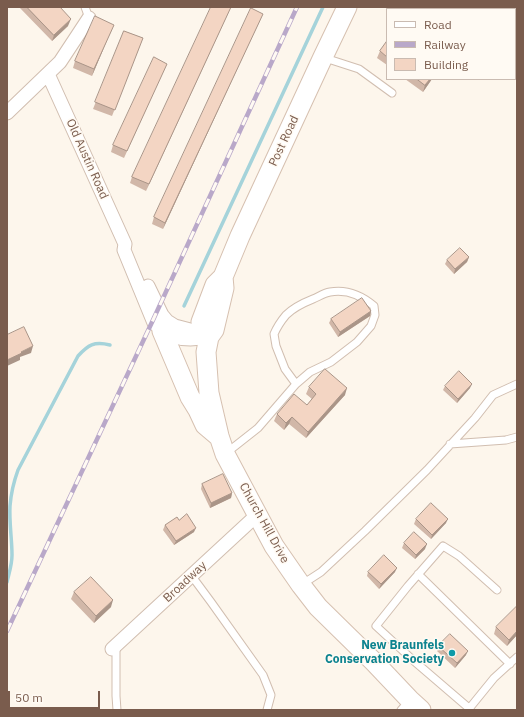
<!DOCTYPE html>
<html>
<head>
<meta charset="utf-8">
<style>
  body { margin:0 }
  #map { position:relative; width:524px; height:717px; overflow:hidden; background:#fdf6ec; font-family:"IBM Plex Sans",sans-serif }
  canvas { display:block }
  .frame { position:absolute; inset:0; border:8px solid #7a5c4d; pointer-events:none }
  .legend { position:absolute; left:386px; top:8px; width:130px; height:72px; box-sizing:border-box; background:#fffaf3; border:1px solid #cabbb1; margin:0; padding:5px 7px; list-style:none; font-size:12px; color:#7a5c4d }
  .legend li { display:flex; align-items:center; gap:8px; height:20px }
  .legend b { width:20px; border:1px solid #cabbb1 }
  .scale { position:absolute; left:8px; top:691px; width:92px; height:18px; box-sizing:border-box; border:2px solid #7a5c4d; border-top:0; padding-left:5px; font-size:12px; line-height:14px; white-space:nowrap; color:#7a5c4d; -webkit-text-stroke:3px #fffaf3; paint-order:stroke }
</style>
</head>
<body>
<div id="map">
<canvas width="524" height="717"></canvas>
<div class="frame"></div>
<ul class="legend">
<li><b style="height:5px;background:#fff"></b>Road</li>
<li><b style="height:5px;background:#b9a8c9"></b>Railway</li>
<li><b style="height:11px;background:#f3d5c3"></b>Building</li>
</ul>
<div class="scale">50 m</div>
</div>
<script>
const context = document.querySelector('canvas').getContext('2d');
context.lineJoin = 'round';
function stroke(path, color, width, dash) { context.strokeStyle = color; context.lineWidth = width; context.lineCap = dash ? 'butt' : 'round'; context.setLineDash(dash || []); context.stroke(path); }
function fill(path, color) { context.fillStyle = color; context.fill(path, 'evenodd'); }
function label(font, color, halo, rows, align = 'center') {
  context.font = font + ' "IBM Plex Sans",sans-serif'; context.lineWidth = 3; context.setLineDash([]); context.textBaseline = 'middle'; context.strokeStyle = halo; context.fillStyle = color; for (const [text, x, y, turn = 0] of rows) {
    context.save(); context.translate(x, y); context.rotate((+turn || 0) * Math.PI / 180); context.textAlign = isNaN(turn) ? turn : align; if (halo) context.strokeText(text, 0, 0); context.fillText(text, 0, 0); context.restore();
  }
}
stroke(new Path2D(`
  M184 306 323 7
  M7 582C9 573 12 565 12 555 12 539 9 522 10 506 11 493 14 481 18 470L78 356C88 345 94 341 110 345`), '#a5d3da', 3.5);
const lane = new Path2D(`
  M85 7 89 18
  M325 58 359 69 392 93
  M450 444 506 440 517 437
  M225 454 258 428 296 384 310 372 331 362 357 342 371 326 375 315 374 306C361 295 347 289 330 292 324 293 318 297 313 299 303 303 293 308 286 315 281 321 277 327 274 334L276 346 285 369 296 384
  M418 574 510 664
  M191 575 211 602 263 675 271 695 267 710
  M301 585 321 572 365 531 427 470 475 418 493 395 517 384
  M116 646V696L117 710
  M470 709 414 661 376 626 408 586 443 546 459 556 497 590
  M401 710 410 700
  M468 710 494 678 517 657`);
const street = new Path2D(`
  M493 7 495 9
  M515 24 517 25
  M48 74 125 244 124 250 154 323C157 326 159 328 162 330 175 341 194 340 209 337
  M7 113 60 62 89 18
  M148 286 162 315 167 321 175 326 194 331 206 336
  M112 649 257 515`);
const secondary = new Path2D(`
  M223 277 224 288 214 330 209 337 206 352 209 393 219 436 225 454 274 546 301 585 318 607 374 662 410 700 421 710
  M162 331 190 397 198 410 205 425 218 436
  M209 337 201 322 215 285 223 277 240 236 323 57 347 7`);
stroke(lane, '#d1beb0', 9);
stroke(street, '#d1beb0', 15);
stroke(secondary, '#d6c0b0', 21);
stroke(lane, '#fff', 7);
stroke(street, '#fff', 13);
stroke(secondary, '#fff', 19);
const rail = new Path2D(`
  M7 631 153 320 297 7`);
stroke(rail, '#b9a8c9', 4.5);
stroke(rail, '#fffaf3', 3, [9]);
fill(new Path2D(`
  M19 7H60L68 26 52 41Z
  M231 7 146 191 130 183 132 177Z
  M263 14 260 20 163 229 152 224 154 217Z
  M111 31 92 76 73 68 75 61Z
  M124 31 143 38 112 116 93 109Z
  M387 41V65L377 58 380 51Z
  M517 57V76L515 75V60Z
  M167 64 164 70 124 158 111 152 113 145Z
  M405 79H432L423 92Z
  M469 257 467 262 454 274 445 264 447 260Z
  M371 311 370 316 338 337 329 323 331 319Z
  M445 386 470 388 457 403 443 390Z
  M309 387 345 395 306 438 289 424 284 430 274 421 277 414 307 405 312 399 306 394Z
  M202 484 232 493 231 498 210 508 201 489Z
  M416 519 446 523 431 539 414 524Z
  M179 520 194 532 174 545 163 530 165 525Z
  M404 543 425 549 415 559 402 548Z
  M368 572H395L379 589 367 576Z
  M74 592 111 607 94 623 71 599Z
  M496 627 517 635 507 646 494 634Z
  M438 646 466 655 455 668 437 651Z`), '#d1b7a8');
fill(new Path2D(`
  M231 7 146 191 149 184Z
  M263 14 260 20 163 229 165 223Z
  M71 19 68 26 52 41 54 35Z
  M114 25 111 31 92 76 94 69Z
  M430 79H432L423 92 425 85Z
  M469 257 467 262 454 274 455 269Z
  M371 311 370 316 338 337 340 332Z
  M33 346 31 353 20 357V360L7 366V360L21 352Z
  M472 384 470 388 457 403 458 399Z
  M347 388 345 395 306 438 308 432Z
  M292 417 289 424 284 430 286 423Z
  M232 493 231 498 210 508 211 503Z
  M448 519 446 523 431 539 432 535Z
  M196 528 194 532 174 545 176 541Z
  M427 544 425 549 415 559 416 555Z
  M397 568 395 572 379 589 381 584Z
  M113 600 111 607 94 623 96 616Z
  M517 631V635L507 646 509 640Z
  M468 651 466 655 455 668 457 663Z`), '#aa9588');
const building = new Path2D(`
  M27 7H60L71 19 54 35Z
  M211 7H231L149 184 132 177Z
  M251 8 263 14 165 223 154 217Z
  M95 16 114 25 94 69 75 61Z
  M124 31 143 38 115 110 95 102Z
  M515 37 517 38V43L515 47Z
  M387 41V57L380 51Z
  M154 57 167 64 127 151 113 145Z
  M517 57V71L515 69V60Z
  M417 79H430L425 85Z
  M460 248 469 257 455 269 447 260Z
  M362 298 371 311 340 332 331 319Z
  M24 327 33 346 21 352 22 353 7 360V335Z
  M325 369 347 388 308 432 292 417 286 423 277 414 294 394 307 405 316 394 309 387Z
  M459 371 472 384 458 399 445 386Z
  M223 474 232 493 211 503 202 484Z
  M431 503 448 519 432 535 416 519Z
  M187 514 196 528 176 541 165 525 177 517 179 520Z
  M414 532 427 544 416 555 404 543Z
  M384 555 397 568 381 584 368 572Z
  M91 577 113 600 96 616 74 592Z
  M517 606V631L509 640 496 627Z
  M450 634 468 651 457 663 438 646Z`);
fill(building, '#f3d5c3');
stroke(building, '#aa9588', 1);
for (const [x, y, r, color] of [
  [452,653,4,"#0f9aa8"]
]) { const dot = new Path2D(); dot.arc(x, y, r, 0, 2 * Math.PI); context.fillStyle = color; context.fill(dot); stroke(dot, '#fffaf3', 1.5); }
label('12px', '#7a5c4d', '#fffaf3', [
  ["Post Road",284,141,-65],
  ["Old Austin Road",87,159,66],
  ["Church Hill Drive",264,523,61],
  ["Broadway",185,582,-43]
]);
label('bold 12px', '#0d838f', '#fffaf3', [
  ["New Braunfels",444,646],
  ["Conservation Society",444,660]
], 'right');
</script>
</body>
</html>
